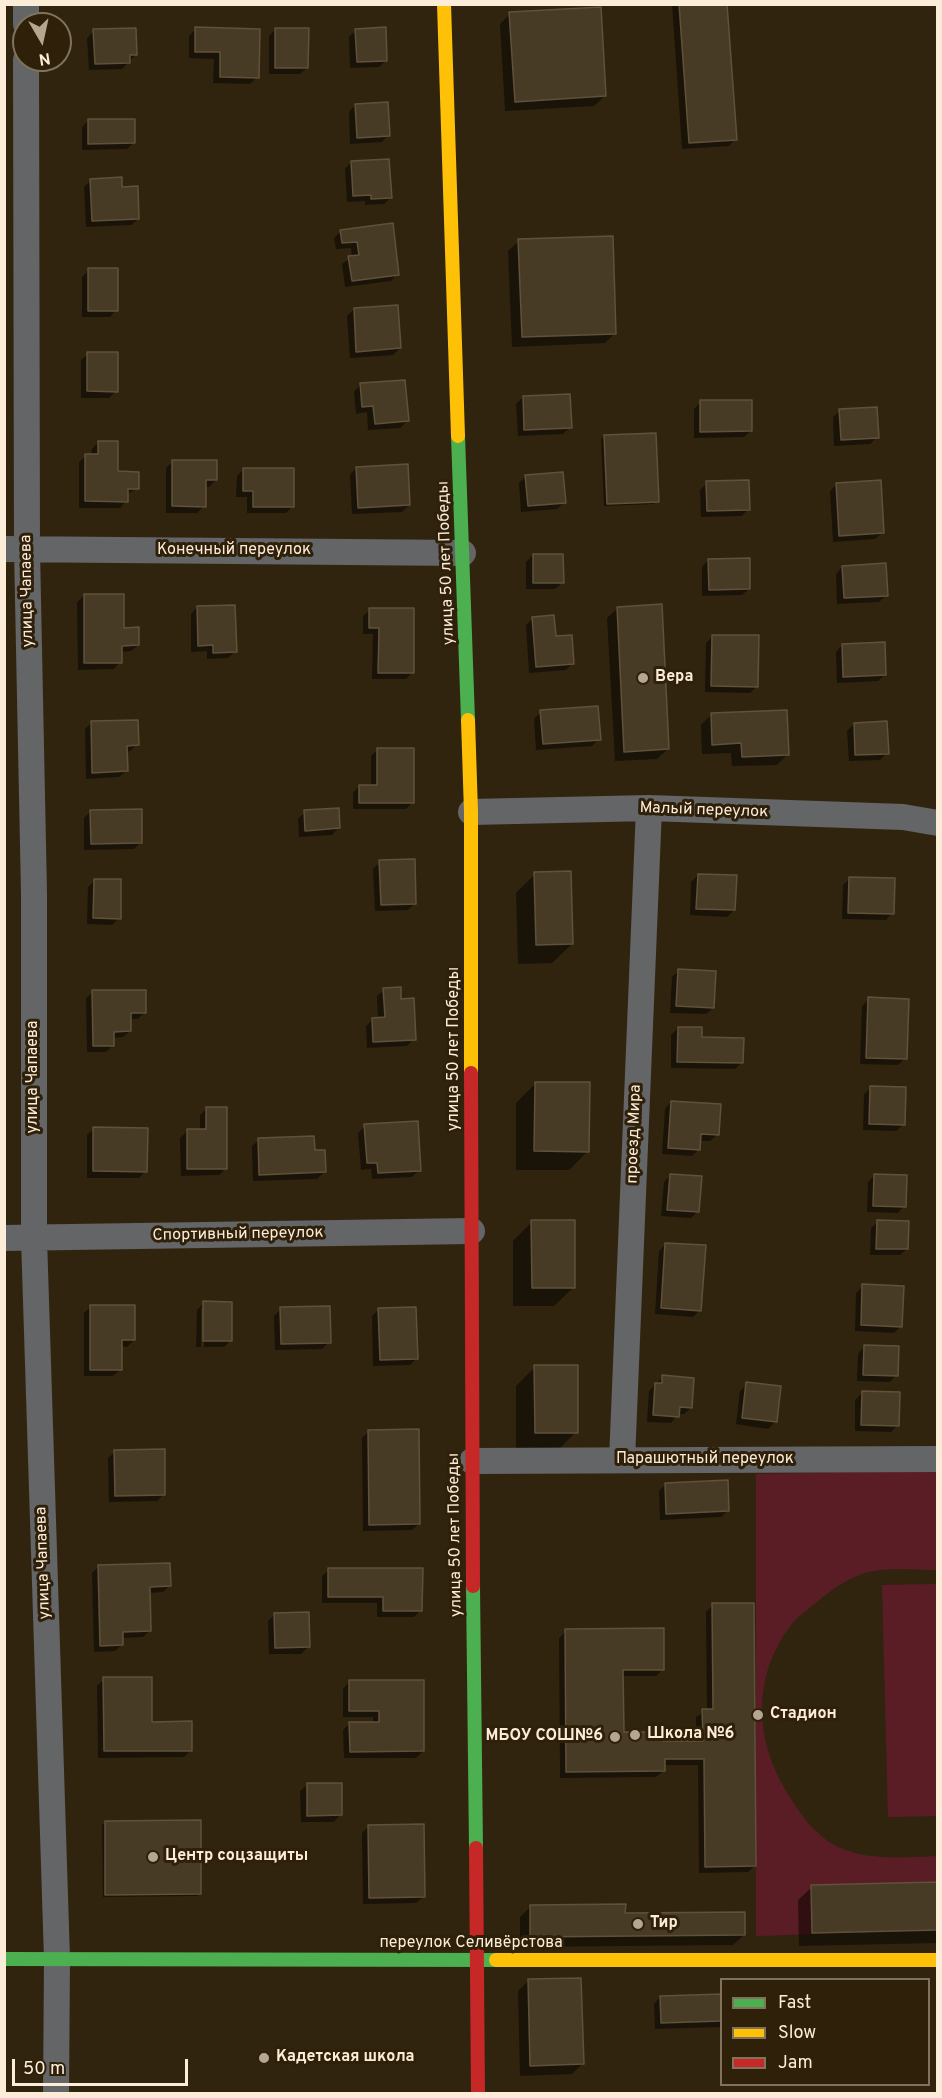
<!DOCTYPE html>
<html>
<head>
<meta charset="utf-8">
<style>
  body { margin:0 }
  #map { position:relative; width:942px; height:2098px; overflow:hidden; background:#31240f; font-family:Overpass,sans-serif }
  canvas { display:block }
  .frame { position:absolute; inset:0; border:6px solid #fcecd8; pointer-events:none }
  .legend { position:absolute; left:720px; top:1978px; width:210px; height:108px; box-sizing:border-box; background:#2f200a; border:2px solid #81725c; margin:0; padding:8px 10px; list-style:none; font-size:18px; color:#fcecd8 }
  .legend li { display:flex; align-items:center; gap:12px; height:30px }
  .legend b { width:30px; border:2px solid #81725c }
  .north { position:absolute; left:12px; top:12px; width:60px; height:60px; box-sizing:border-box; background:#2f200a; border:2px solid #81725c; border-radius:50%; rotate:171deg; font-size:16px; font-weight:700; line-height:24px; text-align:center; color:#fcecd8 }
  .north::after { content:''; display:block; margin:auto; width:21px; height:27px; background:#b5a692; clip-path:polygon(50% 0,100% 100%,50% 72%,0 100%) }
  .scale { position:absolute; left:12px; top:2059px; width:176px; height:27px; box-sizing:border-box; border:3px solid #fcecd8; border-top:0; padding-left:8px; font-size:18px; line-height:21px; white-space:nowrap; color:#fcecd8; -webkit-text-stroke:4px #2f200a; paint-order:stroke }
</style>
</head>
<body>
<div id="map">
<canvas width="942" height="2098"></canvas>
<div class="frame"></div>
<ul class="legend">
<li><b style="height:8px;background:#4caf50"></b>Fast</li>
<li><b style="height:8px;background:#ffc107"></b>Slow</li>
<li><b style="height:8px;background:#c62828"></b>Jam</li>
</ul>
<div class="north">N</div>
<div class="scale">50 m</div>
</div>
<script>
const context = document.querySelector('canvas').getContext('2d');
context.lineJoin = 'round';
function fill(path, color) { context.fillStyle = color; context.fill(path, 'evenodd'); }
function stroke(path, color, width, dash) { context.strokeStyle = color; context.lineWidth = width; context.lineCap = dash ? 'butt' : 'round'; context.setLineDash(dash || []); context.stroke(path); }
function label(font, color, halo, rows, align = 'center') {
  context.font = font + ' Overpass,sans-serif'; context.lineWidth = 6; context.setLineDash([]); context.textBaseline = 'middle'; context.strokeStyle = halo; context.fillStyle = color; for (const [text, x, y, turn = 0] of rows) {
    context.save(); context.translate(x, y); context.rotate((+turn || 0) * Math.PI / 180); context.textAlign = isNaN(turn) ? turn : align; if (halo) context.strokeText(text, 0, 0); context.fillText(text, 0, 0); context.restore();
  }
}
fill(new Path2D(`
  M937 1470V1570C917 1570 894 1567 874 1571 853 1574 834 1588 818 1601 810 1609 797 1616 791 1625 752 1676 754 1738 786 1791 800 1814 817 1839 843 1849 872 1861 907 1857 937 1856V1930L756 1936V1474Z
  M937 1584V1816L888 1817 882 1585Z`), '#5a1d25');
fill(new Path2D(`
  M672 4H726L735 139 729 146 682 149Z
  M510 14 605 96 594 106 505 111 500 24Z
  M196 29 257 77 250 84 213 83 214 59 189 58V36Z
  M276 29 307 68 300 74H269V36Z
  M356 30 386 60 379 67 350 68 349 37Z
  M94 31 136 54 122 69 89 70 87 38Z
  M355 105 388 135 382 142 350 144 349 112Z
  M89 120 134 142 127 149 82 150V127Z
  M351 162 390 198 384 204 365 205V201L347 202 345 169Z
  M91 180 121 188 138 219 131 225 86 227 84 187Z
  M391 225 397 274 391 281 345 287 342 264 352 257 351 248 336 249 334 238 341 231Z
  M519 241 615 333 605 343 512 347 508 251Z
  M89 270 116 310 110 317H82V277Z
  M354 309 400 348 393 355 350 358 347 316Z
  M88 354 116 391 109 398H81V360Z
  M360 385 407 421 400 428 368 430 367 412 356 414 354 392Z
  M523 397 570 427 563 434 518 436 516 404Z
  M701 402 751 431 744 437 694 438V409Z
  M840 411 877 437 870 444 834 446 833 417Z
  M604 436 657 501 654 504 604 506 601 439Z
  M98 442 116 473 137 488 126 495V501L120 508H79V462L86 456H91L92 449Z
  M173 461 216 480 209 487H204V506L197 513H166V468Z
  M356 468 409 505 402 512 352 514 350 475Z
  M243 470 293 506 286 513H247V497H236L237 476Z
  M526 476 564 502 557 509 521 512 519 483Z
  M707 483 748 509 742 516 701 517 700 490Z
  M837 484 882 533 875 539 833 542 830 491Z
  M533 555 562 583 555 589H526V562Z
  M708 560 749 589 742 595 702 596V567Z
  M842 567 886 596 879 602 837 604 836 574Z
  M84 596 138 645 131 651 120 652V662L114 669 78 670 77 602Z
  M197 607 235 651 228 658 207 659V651L191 652V614Z
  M618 608 668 749 657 759 615 761 607 618Z
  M370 610 413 672 406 679H372L373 634H363V616Z
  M533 618 554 638 573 663 566 670 529 673 526 625Z
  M713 636 757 686 750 693 705 692 706 643Z
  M842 645 885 675 878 681 837 683 836 652Z
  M541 712 599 739 592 746 536 750 534 719Z
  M712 714 787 755 777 765 732 766 731 753 702 754 701 725Z
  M91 723 137 744 130 751 125 752 126 771 119 777 86 779 85 729Z
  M854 724 887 753 880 760 849 761 847 731Z
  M378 749 412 803 406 809H353V793L359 786H371V756Z
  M91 811 141 842 134 849 84 850V818Z
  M305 812 338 828 332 835 299 837 298 819Z
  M380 862 415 903 408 910 375 911 373 869Z
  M535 874 572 944 552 963 518 964 516 893Z
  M698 875 734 910 727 917 690 915 691 882Z
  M850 878 892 913 886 920 842 919 843 885Z
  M94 881 119 918 112 925 87 924 88 887Z
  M679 970 713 1008 706 1014 670 1013 672 977Z
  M384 990 400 1000 414 1039 407 1046 367 1048 366 1026 373 1019H378L377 996Z
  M93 992 145 1012 138 1019H130V1031L123 1037 112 1038 113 1045 106 1052H87L86 998Z
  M869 999 905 1058 898 1065 860 1064 862 1006Z
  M678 1028 701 1039 742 1062 735 1069 671 1068V1035Z
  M535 1084 588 1151 569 1170H516V1103Z
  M871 1088 903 1125 896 1131 863 1130 864 1094Z
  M671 1102 717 1135 710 1141H699V1149L692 1156 662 1154 665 1109Z
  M207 1108 226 1168 219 1175 181 1176 180 1138 187 1131H200V1115Z
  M365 1126 419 1170 412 1177 372 1179 371 1169 361 1170 358 1133Z
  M94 1129 146 1171 139 1178H87V1135Z
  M259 1140 313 1152 324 1172 317 1179 253 1181 252 1146Z
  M670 1176 698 1211 691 1218 661 1216 664 1182Z
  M874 1176 904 1206 898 1213 867 1212 868 1182Z
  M532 1222 574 1287 554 1306H513V1241Z
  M878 1222 907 1249 900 1255H870L871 1228Z
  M666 1244 700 1310 693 1317 655 1314 659 1251Z
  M863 1286 901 1326 894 1333 855 1331 856 1293Z
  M204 1303 230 1341 224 1347H204V1308H201V1347H196L197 1310Z
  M91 1306 134 1340 127 1347 120 1346V1370L113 1376H84V1313Z
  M281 1309 329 1342 322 1349 275 1350 274 1316Z
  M379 1309 416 1359 410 1365 373 1366 372 1316Z
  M864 1347 896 1375 890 1382 857 1381 858 1354Z
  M535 1367 576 1432 557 1451 516 1452V1386Z
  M663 1377 691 1408 684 1414H678L671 1423 647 1422 649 1391Z
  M747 1384 779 1388 775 1422 768 1429 736 1424 740 1391Z
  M862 1393 898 1425 891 1432 855 1431V1400Z
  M369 1431 419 1524 412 1530 363 1531 362 1438Z
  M115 1452 164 1494 157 1501 109 1502 108 1458Z
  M666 1484 727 1511 721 1517 660 1520 659 1491Z
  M99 1566 169 1586 163 1592 148 1593 150 1630 143 1637 121 1638 122 1644 115 1651 94 1652 92 1573Z
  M329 1570 421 1610 414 1617H377V1603H322V1576Z
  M713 1605 755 1865 748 1872 699 1873 698 1765H663V1771L656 1777 560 1778 559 1638 566 1631 663 1669 656 1676H622L623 1734 662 1743 696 1742V1717L707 1710 706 1612Z
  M275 1614 308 1647 301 1654H269L268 1621Z
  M104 1679 151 1723 191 1750 184 1757 98 1758 97 1686Z
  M349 1682 423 1751 416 1758H344L343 1730 350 1723H373V1717H343V1689Z
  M307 1785 340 1815 334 1822H301L300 1791Z
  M105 1822 200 1893 197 1896 103 1897 102 1825Z
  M369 1826 423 1897 416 1903 363 1904 362 1833Z
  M938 1884V1943L799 1946 798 1900 812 1887Z
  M530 1907 624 1914 744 1935 733 1945 520 1947V1917Z
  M528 1981 582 2064 572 2074 520 2076 518 1991Z
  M722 1995V2027L655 2029 654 2004 660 1997Z`), '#0007');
const building = new Path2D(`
  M679 4H727L737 140 689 143Z
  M601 7 606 96 515 102 509 12Z
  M195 27 260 29 259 78 220 77V52H195Z
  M386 27 387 61 357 62 355 29Z
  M136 28 137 55H130V63L95 64 93 29Z
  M275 28H309L308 68H275Z
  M388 102 390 136 357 138 355 104Z
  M88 119H135V143L88 144Z
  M389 159 392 198 371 199V195L353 196 351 161Z
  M122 177V187L138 186 139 219 92 221 90 179Z
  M393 223 399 275 352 281 348 256 359 255 357 242 342 243 340 230Z
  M613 236 616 334 522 337 518 239Z
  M88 268H118V311H88Z
  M398 305 401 348 356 352 354 308Z
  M87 352H118V392L87 391Z
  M405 380 409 421 375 424 373 406 362 407 360 383Z
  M570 394 572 428 524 430 523 396Z
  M700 400H752V431L700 432Z
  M877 407 879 438 841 440 839 409Z
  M656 433 659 502 607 504 604 435Z
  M98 441H118V471L139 472V489H128V502L85 501V454H98Z
  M172 460H217V480H206V507L172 506Z
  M408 464 410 505 358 508 356 467Z
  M243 468H294V507H253V491H243Z
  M563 472 566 503 528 506 525 475Z
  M749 480 750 510 707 511 706 481Z
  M881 480 884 533 839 536 836 483Z
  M533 554H563L564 583H533Z
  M750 558V589L709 590 708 559Z
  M886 563 888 596 844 598 842 566Z
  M84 594H124V628L139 627V645L122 646V663H84Z
  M662 604 669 749 624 752 617 607Z
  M235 605 237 652 213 653V645L198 646 197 606Z
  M369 608H414V673H378L379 628H369Z
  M554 615 556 636 572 635 574 664 536 667 532 617Z
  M712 635H759L758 687 711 686Z
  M885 642 886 675 843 677 842 644Z
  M598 706 601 740 543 744 540 710Z
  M787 710 789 755 742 757 741 743 712 745 711 713Z
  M138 720 139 745 127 746 128 771 92 773 91 721Z
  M887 721 889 754 855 755 854 723Z
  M377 748H414V803H359V785H377Z
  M339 808 340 828 305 831 304 810Z
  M142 809V843L91 844 90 810Z
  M415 859 416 904 381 905 379 860Z
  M571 871 573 944 536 945 534 872Z
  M698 874 737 875 735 910 696 909Z
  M849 877 895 878 894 914 848 913Z
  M94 879H121V919L93 918Z
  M678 969 716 971 714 1008 676 1006Z
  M401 987V999L414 998 416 1040 373 1042 372 1018 385 1017 383 988Z
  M92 990H146V1013H131V1031L114 1032V1046H93Z
  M868 997 909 999 907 1059 866 1058Z
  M678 1027H702V1037L744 1038 743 1063 677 1062Z
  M535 1082H590L589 1152 534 1151Z
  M870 1086 906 1087 905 1125 869 1124Z
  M671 1101 721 1104 719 1135 701 1134 700 1150 668 1148Z
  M206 1107H227V1169H187V1129H206Z
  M418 1121 421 1171 378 1173 377 1163H367L364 1124Z
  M93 1127 148 1128 147 1172 93 1171Z
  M314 1136 315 1150H325L326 1172 259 1175 258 1138Z
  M670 1174 702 1176 699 1212 667 1210Z
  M874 1174 907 1175 906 1207 873 1206Z
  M531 1220H575V1288H532Z
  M877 1220 909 1221 908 1249H876Z
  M665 1243 706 1245 701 1311 661 1308Z
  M862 1284 904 1286 902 1327 861 1325Z
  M203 1301 232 1302V1341H203Z
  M90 1305H135V1340H122V1370H90Z
  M330 1306 331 1343 281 1344 280 1307Z
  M416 1307 418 1359 380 1360 378 1308Z
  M864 1345 899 1346 898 1376 863 1375Z
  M534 1365H578V1433H535Z
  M662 1375 694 1378 692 1408 680 1407 679 1417 653 1415 655 1383H662Z
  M746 1382 781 1386 777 1422 742 1418Z
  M862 1391 900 1392 899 1426 861 1425Z
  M419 1429 420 1524 369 1525 368 1430Z
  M165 1449V1495L115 1496 114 1450Z
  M728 1480 729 1511 666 1514 665 1483Z
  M170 1563 171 1586 150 1587 151 1631 123 1632V1645L100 1646 98 1565Z
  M328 1568H423L422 1611H383V1597H328Z
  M712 1603H754L756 1866 705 1867 704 1759H665V1771L566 1772 565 1629 664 1628V1670H623L624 1732H663V1741H703L702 1709H713Z
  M309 1612 310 1647 275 1648 274 1613Z
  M103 1677H152V1722L192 1721V1751H104Z
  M349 1680H424V1751L350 1752 349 1722H379V1711H349Z
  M307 1783H342V1815L307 1816Z
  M201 1820V1894L105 1895V1821Z
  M424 1824 425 1897 369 1898 368 1825Z
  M938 1882V1930L812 1933 811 1885Z
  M626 1904 625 1913 745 1912V1935L530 1937V1905Z
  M581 1978 584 2064 530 2066 528 1979Z
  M722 1994V2021L661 2023 660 1996Z`);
fill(building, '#483b26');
stroke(building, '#60513a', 1.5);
stroke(new Path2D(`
  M26 4V24
  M26 60 27 550 34 894V1238L57 1959 56 2094
  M4 549 463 553
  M471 812 649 808 903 817 938 823
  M4 1238 472 1231
  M622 1460 649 808
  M472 1461 938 1459`), '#646567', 26);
stroke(new Path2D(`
  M458 436 468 720
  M473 1586 476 1848
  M4 1959 496 1960`), '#4caf50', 14);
stroke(new Path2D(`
  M444 4 458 436
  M468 720 471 812V1073
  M496 1960H938`), '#ffc107', 14);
stroke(new Path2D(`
  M471 1073 473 1586
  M476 1848 478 2094`), '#c62828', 14);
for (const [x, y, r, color] of [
  [643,678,6,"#b5a692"],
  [758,1715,6,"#b5a692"],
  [635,1735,6,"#b5a692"],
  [615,1737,6,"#b5a692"],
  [153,1857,6,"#b5a692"],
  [638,1924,6,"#b5a692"],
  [264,2058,6,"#b5a692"]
]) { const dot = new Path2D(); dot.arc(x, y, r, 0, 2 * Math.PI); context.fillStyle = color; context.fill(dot); stroke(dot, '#2f200a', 2); }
label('16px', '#fcecd8', '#2f200a', [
  ["Конечный переулок",234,551],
  ["улица 50 лет Победы",447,563,-92],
  ["улица Чапаева",28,591,-91],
  ["Малый переулок",704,811,2],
  ["улица 50 лет Победы",455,1049,-90],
  ["улица Чапаева",34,1077,-90],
  ["проезд Мира",635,1134,-88],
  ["Спортивный переулок",238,1235,-1],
  ["Парашютный переулок",705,1460],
  ["улица 50 лет Победы",456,1535,-91],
  ["улица Чапаева",44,1563,-92],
  ["переулок Селивёрстова",471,1944]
]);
label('bold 16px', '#fcecd8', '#2f200a', [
  ["Вера",655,678],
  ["Стадион",770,1715],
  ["Школа №6",647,1735],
  ["МБОУ СОШ№6",603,1737,"right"],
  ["Центр соцзащиты",165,1857],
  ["Тир",650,1924],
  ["Кадетская школа",276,2058]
], 'left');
</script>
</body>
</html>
